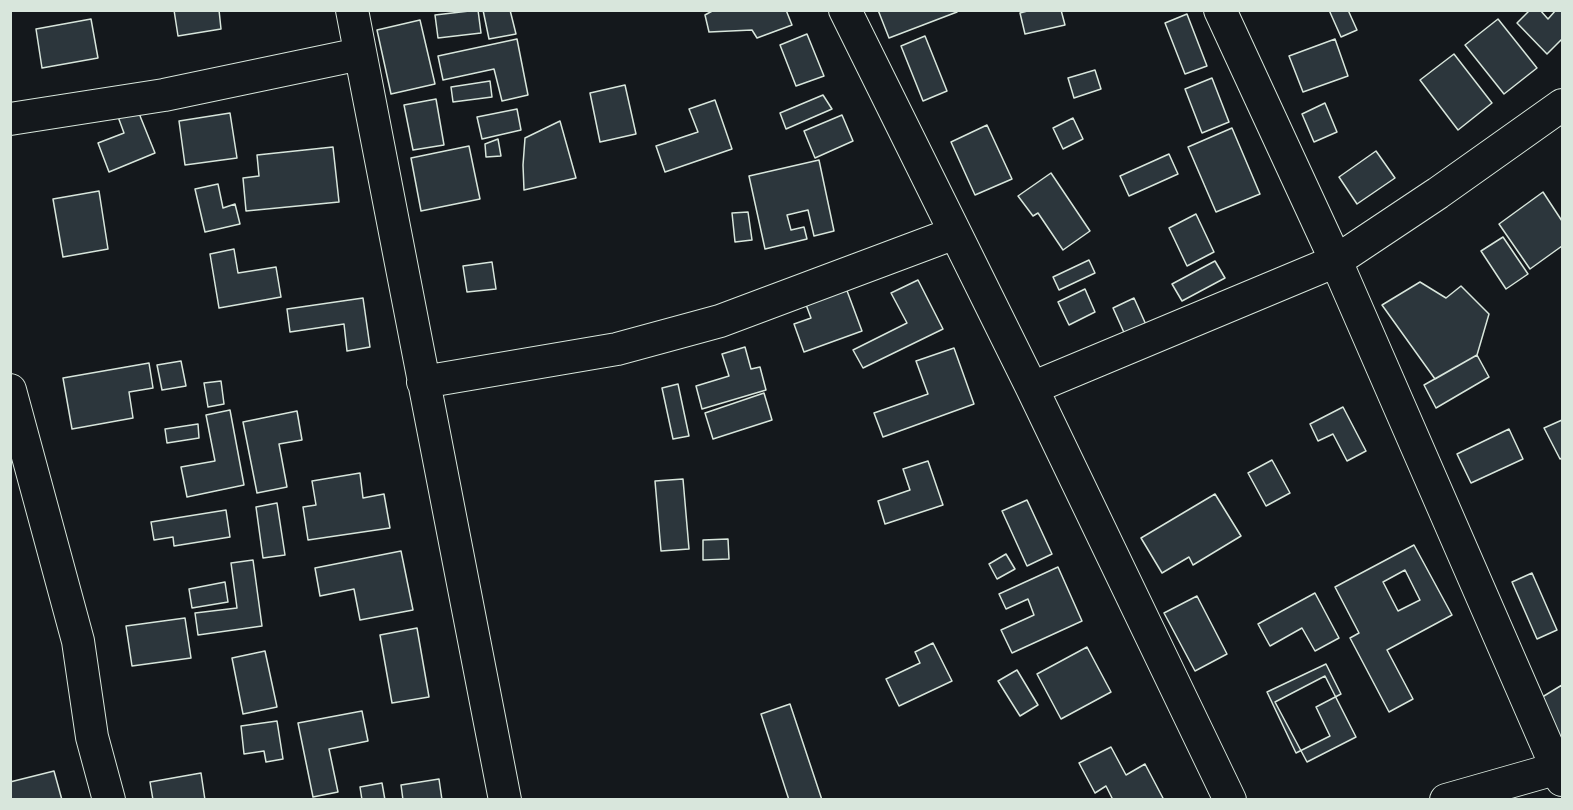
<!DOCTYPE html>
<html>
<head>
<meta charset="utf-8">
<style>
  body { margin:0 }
  #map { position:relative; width:1573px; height:810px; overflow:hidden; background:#14181c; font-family:"Space Grotesk",sans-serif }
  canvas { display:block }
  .frame { position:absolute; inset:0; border:12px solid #d8e6dc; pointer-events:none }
</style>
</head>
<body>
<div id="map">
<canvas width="1573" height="810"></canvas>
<div class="frame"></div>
</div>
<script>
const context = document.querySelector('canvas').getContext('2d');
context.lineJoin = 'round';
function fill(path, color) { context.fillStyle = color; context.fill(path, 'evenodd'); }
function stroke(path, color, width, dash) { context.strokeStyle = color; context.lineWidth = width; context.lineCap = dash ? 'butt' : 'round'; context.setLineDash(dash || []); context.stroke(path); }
const building = new Path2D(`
  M174 10H219L221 29 178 36Z
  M478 10 481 33 438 38 435 15Z
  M483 10H510L516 34 489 39Z
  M714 10H786L792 25 757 38 752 30 709 32 705 15Z
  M878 10H956L957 12 889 38Z
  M1031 10H1061L1065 25 1025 34 1020 13Z
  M1329 10H1348L1357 30 1341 37Z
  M1530 10H1540L1548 19 1556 10H1562V39L1547 54 1517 23Z
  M1187 14 1207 66 1185 74 1165 23Z
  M91 19 98 58 42 68 36 29Z
  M1498 19 1537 68 1504 94 1465 45Z
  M420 20 435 84 391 94 377 30Z
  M807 34 824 76 796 86 780 45Z
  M925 36 947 91 923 101 901 46Z
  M517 39 528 95 502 101 494 69 443 80 438 56Z
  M1335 39 1348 76 1303 92 1289 56Z
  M1454 54 1492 103 1458 130 1420 80Z
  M1095 70 1101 89 1074 98 1068 78Z
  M1212 78 1229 122 1202 133 1185 89Z
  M490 81 492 97 453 102 451 87Z
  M625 85 636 134 600 142 590 93Z
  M823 95 832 109 786 129 780 113Z
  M436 99 444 145 413 150 404 105Z
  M715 100 732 149 665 172 656 146 698 132 689 109Z
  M1325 103 1337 132 1314 142 1302 114Z
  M136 106 155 153 109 172 98 143 124 133 117 114Z
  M517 109 521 130 482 139 477 117Z
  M230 113 237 158 185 165 179 121Z
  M842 115 853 141 815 158 804 131Z
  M1073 118 1083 139 1063 149 1053 128Z
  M560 121 576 178 524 190 523 165 525 138Z
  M987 125 1012 179 975 195 951 142Z
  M1232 128 1260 194 1216 212 1188 147Z
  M498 139 501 156 486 157 485 144Z
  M469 146 480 199 421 211 411 158Z
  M333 147 339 202 246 211 243 178 259 176 257 155Z
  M1376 151 1395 178 1357 204 1339 177Z
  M1169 154 1178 174 1129 196 1120 176Z
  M819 160 834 231 814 236 808 210 787 215 791 230 804 227 807 239 765 249 749 176Z
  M1051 173 1090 231 1063 250 1038 213 1033 216 1018 196Z
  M218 184 223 208 235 204 240 224 205 232 195 189Z
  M99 191 108 249 63 257 53 199Z
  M1543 192 1562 221V246L1530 269 1499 224Z
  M748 212 752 240 735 242 732 213Z
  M1196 214 1214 252 1187 266 1169 228Z
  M1503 237 1528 274 1506 289 1481 251Z
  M234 249 238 273 276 267 281 297 219 308 210 254Z
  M1089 260 1095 273 1059 290 1053 277Z
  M1215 261 1225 278 1182 301 1172 284Z
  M492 262 496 289 467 292 463 266Z
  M918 280 943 329 863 368 853 350 907 323 891 293Z
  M1420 282 1446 298 1461 286 1489 314 1477 355 1435 379 1382 305Z
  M846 288 862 331 804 352 794 324 811 318 805 302Z
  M1085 289 1095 312 1069 325 1058 302Z
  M363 298 370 347 347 351 344 324 290 332 287 309Z
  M1134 298 1147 327 1126 337 1113 308Z
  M745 347 751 369 760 367 766 390 702 409 696 386 729 376 722 354Z
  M954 348 974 404 883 437 874 413 928 394 916 361Z
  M1477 355 1489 377 1436 408 1424 385Z
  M181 361 186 386 162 390 157 365Z
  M149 363 153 388 129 392 133 418 72 429 63 378Z
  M221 381 224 404 208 407 204 383Z
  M678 384 689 436 673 439 662 388Z
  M764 393 772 420 713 439 705 413Z
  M1343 407 1366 451 1347 461 1333 434 1318 441 1310 424Z
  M230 410 244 485 187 497 181 467 215 461 206 415Z
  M297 411 302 440 279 444 287 487 257 493 243 422Z
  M1562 420V458L1560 459 1544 428Z
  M198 424 199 438 167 443 165 429Z
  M1509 429 1523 459 1471 483 1457 454Z
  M1272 460 1290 493 1266 506 1248 473Z
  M928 461 943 505 885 524 878 501 910 490 903 469Z
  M360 473 363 498 384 494 390 528 308 540 303 507 316 505 312 481Z
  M683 479 689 549 661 551 655 481Z
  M1215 494 1241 536 1193 565 1189 557 1162 573 1141 538Z
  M1027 500 1052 554 1027 566 1002 511Z
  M277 503 285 555 263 558 256 507Z
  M226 510 230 537 174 546 173 537 154 540 151 522Z
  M728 539 729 559 703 560V540Z
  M1414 545 1452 615 1387 650 1413 699 1389 712 1350 638 1359 633 1335 587ZM1405 570 1420 600 1398 611 1383 582Z
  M401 551 413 610 360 620 354 589 320 596 315 568Z
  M1006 554 1015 569 997 579 989 564Z
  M253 560 262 626 198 635 195 613 237 608 231 563Z
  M1058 567 1082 621 1012 653 1001 630 1034 615 1028 599 1006 609 999 594Z
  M1532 573 1557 630 1537 639 1512 582Z
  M225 582 228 602 192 608 189 589Z
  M1315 593 1339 638 1315 651 1302 628 1270 646 1258 624Z
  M1197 596 1227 654 1195 671 1164 613Z
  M185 618 191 658 132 666 126 626Z
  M417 628 429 697 392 703 380 635Z
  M933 643 952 681 899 706 886 679 920 663 915 652Z
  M1087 647 1111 692 1061 719 1037 674Z
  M265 651 277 707 243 714 232 658Z
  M1326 664 1341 694 1316 707 1330 736 1296 753 1267 692Z
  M1017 670 1038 705 1020 716 998 681Z
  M1325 676 1356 737 1307 762 1275 702Z
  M1562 685V741L1539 699Z
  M790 704 822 800H789L761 714Z
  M362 711 368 741 329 749 338 792 313 797 298 723Z
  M277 721 283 759 266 762 264 751 244 754 241 726Z
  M1111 747 1126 775 1145 764 1164 800H1113L1106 786 1095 793 1079 763Z
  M54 771 62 800H10V782Z
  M201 773 205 800H153L150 782Z
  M439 779 442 800H403L401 785Z
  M382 783 385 800H362L360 787Z`);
fill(building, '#2c363c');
stroke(building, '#d8e6dc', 1.5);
const street = new Path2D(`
  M352 10 505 800
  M845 10 1032 388 1230 800
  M1220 10 1336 261 1562 780
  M10 119 164 95 360 54
  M423 382 617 349 720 321 955 233
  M1032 388 1336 261 1438 193 1562 105
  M10 390 78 641 92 737 109 800
  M1446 800 1562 767`);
stroke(street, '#d8e6dc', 34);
stroke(street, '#14181c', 32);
</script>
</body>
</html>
